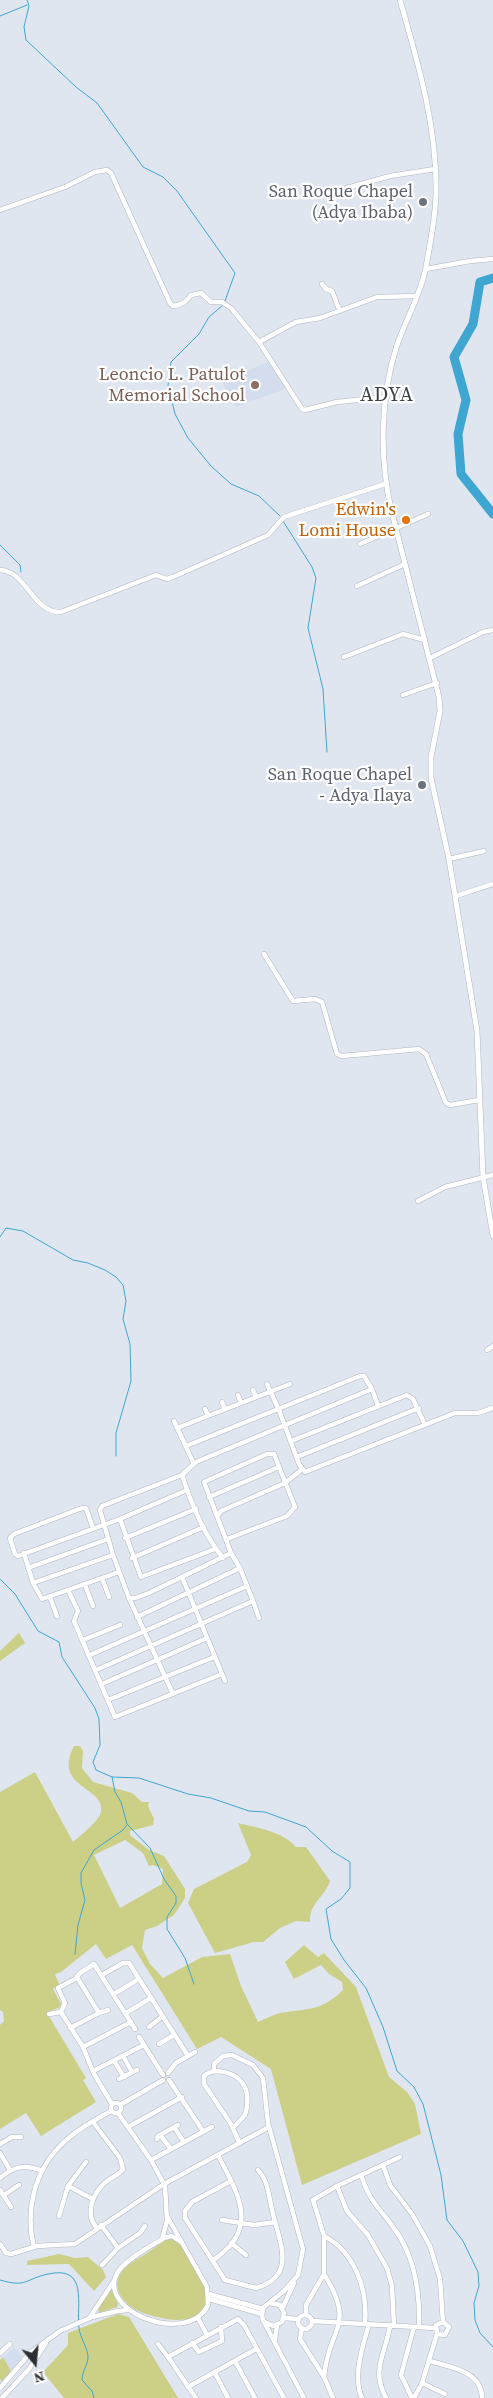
<!DOCTYPE html>
<html>
<head>
<meta charset="utf-8">
<style>
  body { margin:0 }
  #map { position:relative; width:493px; height:2398px; overflow:hidden; background:#e0e6f0; font-family:"Source Serif 4",serif }
  canvas { display:block }
  .north { position:absolute; left:10px; top:2338px; width:50px; height:50px; -webkit-text-stroke:4px #fff; paint-order:stroke; rotate:163deg; font-size:14px; font-weight:700; line-height:20px; text-align:center; color:#2d2f33 }
  .north::after { content:''; display:block; margin:auto; width:18px; height:22px; background:#2d2f33; clip-path:polygon(50% 0,100% 100%,50% 72%,0 100%) }
</style>
</head>
<body>
<div id="map">
<canvas width="493" height="2398"></canvas>
<div class="north">N</div>
</div>
<script>
const context = document.querySelector('canvas').getContext('2d');
context.lineJoin = 'round';
function fill(path, color) { context.fillStyle = color; context.fill(path, 'evenodd'); }
function stroke(path, color, width, dash) { context.strokeStyle = color; context.lineWidth = width; context.lineCap = dash ? 'butt' : 'round'; context.setLineDash(dash || []); context.stroke(path); }
function label(font, color, halo, rows, align = 'center') {
  context.font = font + ' "Source Serif 4",serif'; context.lineWidth = 4.5; context.setLineDash([]); context.textBaseline = 'middle'; context.strokeStyle = halo; context.fillStyle = color; for (const [text, x, y, turn = 0] of rows) {
    context.save(); context.translate(x, y); context.rotate((+turn || 0) * Math.PI / 180); context.textAlign = isNaN(turn) ? turn : align; if (halo) context.strokeText(text, 0, 0); context.fillText(text, 0, 0); context.restore();
  }
}
fill(new Path2D(`
  M270 361 288 388 236 407 222 382Z
  M14 2348 25 2358 0 2387V2360Z`), '#d3ddee');
fill(new Path2D(`
  M19 1633 25 1643 0 1661V1651Z
  M74 1746H80L83 1751 82 1768 93 1782 132 1793 142 1802H149L148 1806 154 1819 153 1825 130 1831V1835L149 1850 164 1856 185 1889V1898L174 1915 157 1926 145 1930 142 1948 150 1964 163 1978 202 1957 230 1954 241 1986 258 2022C265 2019 272 2015 280 2013 307 2008 321 2012 343 1990L342 1982 329 1974 321 1965 294 1979 285 1962 304 1945 318 1957 324 1953 356 1987 389 2077 407 2092 415 2104 421 2134 302 2185 271 2069 221 2037 197 2049 132 1945 106 1959 96 1944 61 1972 55 1974 59 1984 53 1989 61 2004 60 2007 47 2013 86 2078 83 2080 96 2102 41 2136 26 2113 0 2129V2025L4 2021 3 2012 0 2010V1792L35 1772 73 1842C79 1837 100 1820 101 1812 106 1786 52 1789 74 1746ZM125 1840 143 1853 149 1866 153 1865 163 1869 162 1884 120 1908 94 1855Z
  M238 1823C258 1828 282 1831 296 1847H306L330 1881C325 1897 309 1903 310 1922L296 1921 280 1928 263 1942H254L215 1953 188 1903 194 1889 247 1862 251 1855Z
  M169 2239C172 2239 174 2238 176 2240 184 2246 205 2284 206 2293 211 2331 160 2320 141 2312 125 2306 109 2288 122 2271 128 2264 139 2258 147 2253 154 2248 161 2242 169 2239Z
  M59 2254 75 2258 88 2257 103 2270 106 2277 94 2291 69 2264 27 2265V2261Z
  M112 2290 118 2304 117 2307 99 2313 98 2308 109 2291Z
  M118 2314 129 2317 178 2398H64L43 2372 68 2345V2333Z
  M3 2357 11 2371 2 2381 0 2379V2360Z`), '#cbd086');
stroke(new Path2D(`
  M27 0 29 6 24 27 26 40 76 87 97 103 143 167 163 177 177 191 235 273 225 301
  M0 16 27 5
  M222 306 209 317 199 334 171 362 168 385 175 414 188 438 211 466 231 484 259 496 280 516
  M283 521 312 567 316 578 308 628 323 689 327 752
  M0 545 20 565 21 572
  M0 1237 6 1228 23 1231 73 1260 88 1263 105 1270 116 1277 123 1285 126 1301 123 1319 130 1344 131 1381 116 1433V1456
  M0 1579 15 1594 38 1631 59 1642 62 1657 95 1708 99 1719 100 1745 93 1762 96 1770 112 1777 139 1778 188 1794 211 1798 249 1811 265 1812 306 1827 332 1851 350 1862V1888L341 1899 326 1909 331 1939 344 1960 366 1988 383 2027 397 2071 414 2087 423 2104 441 2175 447 2220 463 2241 478 2272 479 2286 474 2303 475 2320 480 2333 493 2347
  M112 1777 115 1792 121 1802 127 1824 150 1848 164 1879 176 1896V1903L167 1917V1929L185 1958 194 1984
  M75 1954 78 1925 85 1900 81 1883V1873L94 1850 123 1830 127 1825
  M0 2280C27 2288 25 2279 48 2274 89 2265 76 2305 79 2328 80 2338 88 2348 88 2357 88 2365 82 2371 82 2380L92 2391 94 2398`), '#3ea6d0', 1);
stroke(new Path2D(`
  M493 278 480 282 473 324 454 357 466 400 458 434 461 474 493 514`), '#3ea6d0', 9);
const minor = new Path2D(`
  M347 188 390 176 435 169
  M0 210 65 187 95 172 107 170 111 173 170 303 173 306C182 305 186 302 191 295L201 293 211 302H222L231 308 259 342 302 409 305 410 337 402 387 397
  M426 269 470 261 493 259
  M322 284 326 289 332 291 339 309
  M259 342 296 322 320 318 377 297 417 296
  M360 544 428 514
  M0 570C27 571 32 613 61 612L156 575 167 579 173 577 268 535 284 517 385 484
  M357 586 405 564
  M344 657 403 634 425 640
  M430 658 483 632 493 630
  M403 695 437 683
  M449 859 484 851
  M456 896 493 884
  M264 954 293 1001 315 999 322 1002 337 1054 342 1056 419 1049 426 1054 446 1103 450 1105 479 1100
  M418 1201 445 1187 493 1175
  M487 1350 493 1346
  M267 1384 279 1410 299 1464 305 1472 455 1413H478L493 1408
  M253 1390 256 1397
  M238 1395 241 1403
  M222 1402 225 1409
  M205 1409 208 1415
  M174 1421 194 1464
  M177 1428 290 1384
  M291 1441 407 1395 413 1399 425 1425
  M186 1446 360 1376H364L372 1389
  M297 1457 419 1408
  M301 1470 285 1483 221 1511 217 1516 231 1553 149 1593 135 1598H129L113 1555 100 1510 102 1506 182 1475 196 1462 372 1389 378 1406
  M182 1475C191 1503 204 1535 223 1558
  M209 1497 279 1467
  M217 1516 204 1482 267 1454H274L295 1507 287 1516 227 1539
  M120 1519 141 1577 215 1549
  M93 1528 86 1508H82L14 1534 10 1538 15 1554 18 1556 120 1519 187 1490
  M125 1538 196 1509
  M24 1553 33 1583 42 1599 119 1572
  M231 1553 240 1568
  M132 1558 204 1527
  M28 1568 108 1539
  M182 1577 225 1681
  M102 1578 109 1597
  M33 1583 113 1555
  M85 1585 93 1606
  M68 1590 78 1611 74 1621 115 1717 222 1674
  M50 1597 57 1616
  M129 1598 173 1694
  M253 1601 259 1618
  M83 1640 120 1625
  M90 1655 247 1586
  M96 1670 253 1601 240 1568 137 1617
  M102 1684 207 1638
  M108 1700 214 1657
  M102 1975 123 1963H129L188 2056
  M114 1994 139 1979
  M61 2012 65 2003 58 1988 75 1979 80 1973 94 1964 135 2029
  M61 2012 83 2047
  M99 2013 108 2010
  M126 2013 151 1998
  M49 2014 61 2012
  M149 2027 163 2016
  M70 2028 99 2013 77 1977
  M139 2037 144 2045
  M159 2044 174 2035
  M123 2056 132 2072
  M114 2061 124 2077
  M93 2071 144 2045 163 2075
  M214 2071V2064L223 2056 232 2055 253 2065 263 2078 268 2123 303 2249 298 2275 284 2291 264 2307 262 2314 263 2321 273 2326 282 2322 284 2313 280 2305 270 2303
  M168 2073 176 2063 195 2052
  M119 2079 137 2070
  M169 2080 203 2131
  M111 2108a5 5 0 1 1 10 0a5 5 0 1 1-10 0Z
  M112 2104 94 2074 83 2047 131 2022
  M120 2105 163 2080
  M118 2113 151 2160 165 2186 167 2221 162 2239
  M93 2122 120 2158 123 2169
  M128 2127 182 2097
  M174 2127 184 2142
  M233 2128 245 2115C248 2105 249 2093 243 2084 236 2072 214 2067 204 2076V2084L231 2124 239 2142
  M160 2135 171 2149
  M157 2139 158 2136 178 2125
  M0 2144 12 2137H21
  M0 2153 10 2170
  M151 2160 212 2127
  M383 2165 390 2185 412 2214 430 2246 440 2279 443 2322
  M361 2175 400 2157
  M0 2178C14 2166 26 2164 42 2171
  M231 2181 192 2202 185 2211V2218L225 2280 256 2288C298 2276 279 2241 273 2214 269 2200 269 2181 258 2170
  M68 2186 93 2199
  M337 2186 361 2175C370 2202 377 2205 393 2227 415 2255 420 2293 419 2327
  M0 2190 11 2207
  M4 2195 19 2185
  M59 2216 68 2186 86 2162
  M167 2216 207 2287 208 2305C188 2348 89 2309 120 2269 130 2257 151 2246 164 2238L172 2236 181 2242
  M222 2220 254 2225 275 2222
  M101 2225 118 2248 140 2233 145 2226
  M97 2228C84 2214 93 2192 107 2181 112 2177 119 2175 123 2169
  M324 2236 313 2200 337 2186 347 2211 368 2235 387 2268 392 2286 394 2326
  M231 2243 246 2255
  M0 2244 6 2253 11 2254 37 2246 75 2244 164 2184 269 2127
  M34 2247C25 2212 34 2172 60 2146 74 2131 93 2121 111 2111
  M213 2260C261 2229 238 2194 218 2155
  M102 2265 118 2248
  M209 2294 263 2309
  M209 2299 262 2314
  M283 2307 294 2283
  M298 2322a7 7 0 1 1 14 0a7 7 0 1 1-14 0Z
  M306 2315V2305L324 2274V2236C355 2252 368 2290 365 2324
  M90 2317 114 2281
  M198 2318 207 2335
  M284 2318 298 2319
  M312 2321 435 2328
  M264 2322 304 2398
  M302 2328 300 2339 324 2377 333 2398
  M275 2340 277 2325
  M192 2343 199 2352 222 2341 221 2327
  M158 2344 168 2357
  M0 2353 10 2344
  M235 2361 255 2398
  M430 2361C450 2367 482 2371 482 2398
  M215 2373 228 2398
  M324 2377C328 2327 357 2327 324 2274
  M422 2383 437 2334 436 2325 443 2322 449 2327 445 2335 437 2334
  M188 2387 256 2349
  M0 2388 31 2352 60 2331 92 2317 118 2311 128 2310
  M2 2398 29 2369 46 2343
  M196 2398 168 2357 238 2319 244 2325 284 2398
  M362 2398C352 2376 363 2346 369 2324
  M386 2398C371 2370 385 2355 390 2326
  M412 2398 401 2375 414 2327
  M414 2398 422 2383 445 2394`);
const tertiary = new Path2D(`
  M400 0C418 63 437 126 436 192 436 216 430 243 426 267 421 294 406 319 397 345 380 398 379 459 392 513L439 697 440 711 431 757V778L449 859 477 1031 483 1177 493 1236`);
stroke(minor, '#b0b6c0', 5.5);
stroke(tertiary, '#b0b6c0', 6);
stroke(minor, '#fff', 4.5);
stroke(tertiary, '#fff', 5);
for (const [x, y, r, color] of [
  [423,202,5,"#6b7280"],
  [255,385,5,"#8d6e63"],
  [406,520,5,"#e8710a"],
  [422,785,5,"#6b7280"]
]) { const dot = new Path2D(); dot.arc(x, y, r, 0, 2 * Math.PI); context.fillStyle = color; context.fill(dot); stroke(dot, '#fff', 2); }
label('18px', '#5b616d', '#fff', [
  ["San Roque Chapel",413,192],
  ["(Adya Ibaba)",413,213],
  ["San Roque Chapel",412,775],
  ["- Adya Ilaya",412,796]
], 'right');
label('18px', '#785e54', '#fff', [
  ["Leoncio L. Patulot",245,375],
  ["Memorial School",245,396]
], 'right');
label('18px', '#c56008', '#fff', [
  ["Edwin's",396,510],
  ["Lomi House",396,531]
], 'right');
context.letterSpacing = '1px';
label('20px', '#3c4048', '#fff', [
  ["ADYA",387,396]
]);
context.letterSpacing = '0px';
</script>
</body>
</html>
